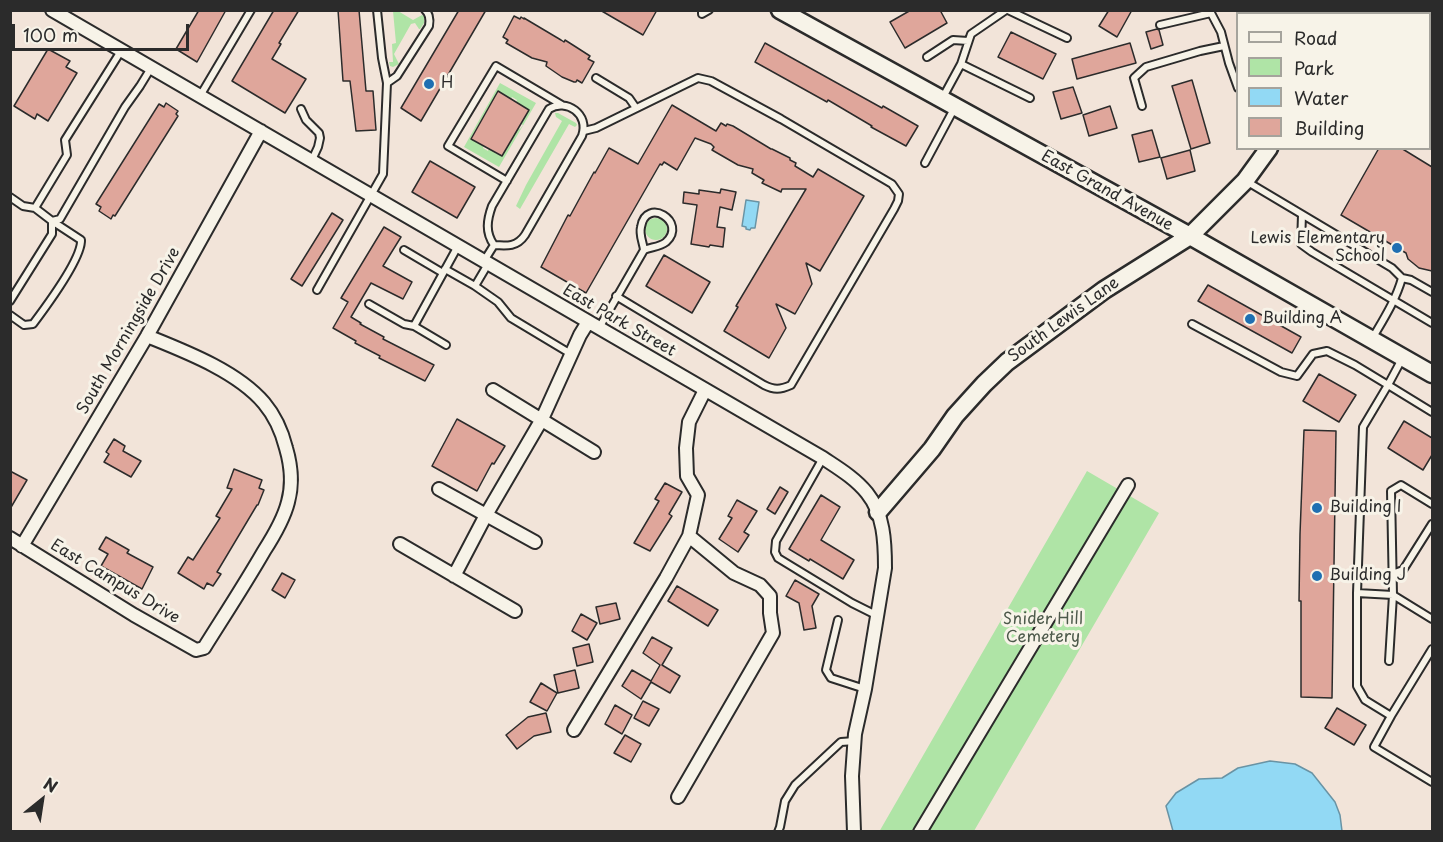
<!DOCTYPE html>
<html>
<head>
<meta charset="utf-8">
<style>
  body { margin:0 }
  #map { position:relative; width:1443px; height:842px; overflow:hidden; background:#f2e4d9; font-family:"Playpen Sans",sans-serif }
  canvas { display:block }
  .frame { position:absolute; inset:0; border:12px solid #2b2b2b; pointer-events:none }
  .legend { position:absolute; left:1236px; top:12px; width:195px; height:138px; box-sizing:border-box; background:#f7f3e8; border:2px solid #a5a39c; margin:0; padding:8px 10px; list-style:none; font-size:18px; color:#2b2b2b }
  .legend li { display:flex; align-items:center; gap:12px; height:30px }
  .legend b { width:30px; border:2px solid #a5a39c }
  .north { position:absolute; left:12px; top:770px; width:60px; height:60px; -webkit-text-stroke:4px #f7f3e8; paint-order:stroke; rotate:30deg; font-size:16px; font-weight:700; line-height:24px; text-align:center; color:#2b2b2b }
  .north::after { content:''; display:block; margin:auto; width:21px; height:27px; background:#2b2b2b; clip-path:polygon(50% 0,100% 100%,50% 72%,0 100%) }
  .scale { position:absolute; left:12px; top:24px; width:177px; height:27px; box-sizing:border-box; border:3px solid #2b2b2b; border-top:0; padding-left:8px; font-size:18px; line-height:21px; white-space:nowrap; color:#2b2b2b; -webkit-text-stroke:4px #f7f3e8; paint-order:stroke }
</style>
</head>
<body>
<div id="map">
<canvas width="1443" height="842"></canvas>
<div class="frame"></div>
<ul class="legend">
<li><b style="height:8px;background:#f7f3e8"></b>Road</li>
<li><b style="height:16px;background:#afe4a6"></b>Park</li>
<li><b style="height:16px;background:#92d9f4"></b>Water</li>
<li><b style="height:16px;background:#dfa69b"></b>Building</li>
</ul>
<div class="north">N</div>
<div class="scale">100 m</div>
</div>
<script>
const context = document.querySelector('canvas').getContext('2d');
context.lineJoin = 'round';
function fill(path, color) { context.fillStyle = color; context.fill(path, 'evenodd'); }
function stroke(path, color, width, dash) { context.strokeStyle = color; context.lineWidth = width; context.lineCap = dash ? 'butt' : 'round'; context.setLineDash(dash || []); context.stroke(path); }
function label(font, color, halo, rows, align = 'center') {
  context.font = font + ' "Playpen Sans",sans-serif'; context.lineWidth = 6; context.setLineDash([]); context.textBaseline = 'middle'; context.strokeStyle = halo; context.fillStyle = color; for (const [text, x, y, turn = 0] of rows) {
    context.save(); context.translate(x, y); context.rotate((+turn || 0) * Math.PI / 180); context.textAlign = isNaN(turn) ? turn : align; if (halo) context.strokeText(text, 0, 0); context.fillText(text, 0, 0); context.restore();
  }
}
fill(new Path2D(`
  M393 11H398L413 20 422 15 424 16V23L420 29H419L415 23 411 24 394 54 399 64 393 67 390 66 389 62H393L392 44 396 43Z
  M500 83 536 103 499 167 464 147ZM498 91 511 99 512 97 517 100 516 103 521 124 523 125 520 129 515 127 512 138 502 156 495 153 496 151 489 148 488 151 483 148 484 144 479 141 477 143 471 138 481 120 485 122 490 112 487 110Z
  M555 113H558L576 123 577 125 575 127 569 124 520 209 516 206 526 185 562 121 556 117Z
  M645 229a11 11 0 1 1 22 0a11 11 0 1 1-22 0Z
  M1087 471 1159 513 974 831 879 832Z`), '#afe4a6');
const water = new Path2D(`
  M746 200 759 202 755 228H751L750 230 746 229V227L742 226Z
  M1270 761 1295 764 1312 773 1335 802 1340 815 1342 831H1173L1166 806 1176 793 1199 779 1222 778 1238 768Z`);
fill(water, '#92d9f4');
stroke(water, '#6993a4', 1.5);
const building = new Path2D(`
  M199 10H226L197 62 176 49Z
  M274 10H299L279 43 281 44 272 59 306 79 285 113 232 81Z
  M338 10H359L366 91H373L376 130 356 131 350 81H343Z
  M459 10H486L421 121 401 108Z
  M600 10H657L643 35Z
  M911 10H940L947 23 905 48 890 22Z
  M1109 10H1132L1117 37 1099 26Z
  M514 16 520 19 521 17 524 19V18L561 40 564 42 565 40 576 47 590 56 588 59 594 62 582 83 577 80 576 82H574L562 77 546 66 547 62 532 58 506 43 508 40 503 37Z
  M1157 29 1159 30 1163 45 1151 49 1146 32Z
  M1011 32 1056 54 1043 79 998 57Z
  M765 43 882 108 883 106 918 126 906 146 871 127 872 126 828 100 827 102 755 62Z
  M1130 43 1136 63 1077 79 1072 59Z
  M48 49 70 61 66 67 77 73 48 121 37 114 35 119 14 106Z
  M1192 80 1210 143 1191 149 1172 86Z
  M1073 87 1082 113 1061 119 1053 92Z
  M498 91 529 110 502 156 471 139Z
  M166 103 178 111 176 114 178 116 115 216 113 215 111 219 99 211 101 207 96 204 159 104 164 107Z
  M672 105 716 131 721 123 726 126 727 124 733 126 771 149H772L790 158V160L796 163 795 166 813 177 818 169 864 196 820 271 806 263 812 284 795 314 776 304 786 328 769 358 724 331 738 307 736 306 806 189H782L781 192 762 183 764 180 752 173 753 169 738 165 712 150 714 147 711 144 695 138 677 170 664 162 662 165 660 164 586 293 541 267 568 215 570 216 594 172 595 173 609 148 638 164Z
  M1110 106 1117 128 1089 136 1083 115Z
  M1152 130 1160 157 1139 162 1132 135Z
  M1379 148H1401L1432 167V271L1419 268 1408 259 1406 253 1341 215Z
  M1190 150 1195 171 1167 179 1161 158Z
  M430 161 475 187 457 218 412 192Z
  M721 189 736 192 732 210 720 207 717 227 725 228 723 247 710 245 709 247 691 244 697 205 683 203 684 192 699 194V190L720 193Z
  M332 213 343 220 302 286 291 279Z
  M384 227 401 237 383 266 412 282 403 299 371 283 351 317 361 323 360 324 384 337 383 339 434 365 425 381 379 358 380 356 355 343 356 341 333 328 348 302 341 298Z
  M664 255 710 282 692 313 646 286Z
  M1208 285 1301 337 1292 353 1198 301Z
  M1319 374 1356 395 1339 422 1303 401Z
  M457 419 505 446 494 464 492 463 477 491 432 466Z
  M1404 421 1432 438V455L1423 470 1388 448Z
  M1304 430 1336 431 1332 698 1301 697V601H1299L1300 534Z
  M114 439 125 446 123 451 141 461 131 477 104 462 109 454 106 452Z
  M234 469 262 480 259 488 264 490 258 505H257L217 572 221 574 213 586 207 583 204 589 178 573 188 557 193 560 220 518 216 516 232 489 227 488Z
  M10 471 27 480 10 509Z
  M665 483 682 492 669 514 672 516 650 551 634 543 659 501 655 499Z
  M780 487 788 492 775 514 767 509Z
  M821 495 840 507 821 540 854 560 843 579 810 559 809 561 789 549Z
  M737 500 757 511 744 532 749 535 738 552 719 539 732 518 728 516Z
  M106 537 129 550 127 553 153 567 142 589 101 566 108 554 99 549Z
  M282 573 295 580 285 598 272 590Z
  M795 580 819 594 812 606 816 628 804 630 799 603 786 596Z
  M677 586 718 610 708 626 668 601Z
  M616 603 620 619 600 624 596 607Z
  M581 614 597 623 587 640 572 631Z
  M652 637 672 648 662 665 680 676 670 693 651 682 641 699 622 686 632 670 651 681 660 665 643 653Z
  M589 644 593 662 577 666 573 648Z
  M575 670 579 688 558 693 554 675Z
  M541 683 557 693 547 711 530 702Z
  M643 701 659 709 649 726 634 718Z
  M615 705 632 715 622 734 605 724Z
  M1337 708 1366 725 1354 745 1325 728Z
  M546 713 551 732 534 736 517 749 506 735 528 717Z
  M625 735 641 744 631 762 614 753Z`);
fill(building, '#dfa69b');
stroke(building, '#2b2b2b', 1.5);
const lane = new Path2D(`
  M702 10V14L709 10
  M1008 10 1067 38
  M1160 25 1211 13 1221 32 1229 63 1238 88
  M927 57 953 40 968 41
  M961 64 1030 98
  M596 78 629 98 636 108
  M387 83 397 76 429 26C430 20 430 14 425 10
  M200 96 251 10
  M942 99 961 64 971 34 1006 10
  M1142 106 1134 78 1146 67 1200 51 1224 46
  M301 109 306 120 319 133 320 138 318 147 312 160
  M584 131 596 128 698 78 711 81 781 119 892 184 899 194 898 201 894 209 791 385C780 390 774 390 764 385L616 296
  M925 163 955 107
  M507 181 448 146 496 66 562 105
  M1246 181 1392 268 1402 278 1411 280 1432 292
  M10 197 23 206 35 208 67 155 65 140 121 51
  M35 208 52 221 60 219 125 107 140 86 151 68
  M1302 215 1301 244 1312 252 1432 323
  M404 250 443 273
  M484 261 494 245C485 232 487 220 492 206L549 109C566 98 590 114 582 136L525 235C517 247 507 246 494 245
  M488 264 475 286 498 302 511 318 571 354
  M445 269 475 286
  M317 290 383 174 387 83 382 58 377 10
  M10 301 52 234V221
  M369 304 404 324 414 326
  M10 315 24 325 33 324C45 308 82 258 81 240L52 221
  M1192 324 1281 372 1297 376 1313 354 1327 351 1355 365 1388 385 1363 427 1357 593V686L1365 700 1391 716 1432 649
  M599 328 644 250C651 247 660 247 666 242 688 222 646 196 641 227 639 235 643 242 644 250
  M1372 339C1383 320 1396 300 1402 278
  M446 345 414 326 458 246
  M1403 357 1388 385 1432 412
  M823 458 776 541 775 552 778 558 852 603 876 615
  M1392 574 1403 570 1432 524
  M1357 593 1393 595 1432 619
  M838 620 826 670 831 678 865 689
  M1389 661 1393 595 1391 491 1401 485 1432 504
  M1391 716 1374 747 1432 782
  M778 832 780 827 785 801 795 785 841 742 855 741`);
const street = new Path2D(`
  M52 10 823 458C838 468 855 478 867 493 884 514 885 542 885 568L865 689 855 734 852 776 854 832
  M493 390 594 452
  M439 489 535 542
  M10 538 134 615 196 650 204 648C224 616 245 584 264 551 273 537 284 518 288 502 293 484 291 465 286 448 282 432 275 416 264 403 237 371 184 351 147 336
  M400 544 515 611
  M22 546 147 336 261 131
  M454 576 486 515 542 419 580 335 588 322
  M574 730 666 578 689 536 698 495 687 476 686 448 689 422 705 390
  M678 797 773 633 770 613V596L760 585 734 573 689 536
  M920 832 1128 485`);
const secondary = new Path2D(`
  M780 10 1190 236 1432 374
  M1350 14 1352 10
  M878 512 932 449 955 416 984 384 1007 362 1104 290 1190 236 1245 181 1269 148`);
stroke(lane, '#2b2b2b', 10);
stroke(street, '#2b2b2b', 16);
stroke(secondary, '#2b2b2b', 21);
stroke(lane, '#f7f3e8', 6);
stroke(street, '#f7f3e8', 12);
stroke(secondary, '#f7f3e8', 16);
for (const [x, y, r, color] of [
  [429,84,6,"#1f6fb2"],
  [1397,248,6,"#1f6fb2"],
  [1250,319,6,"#1f6fb2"],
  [1317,508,6,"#1f6fb2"],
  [1317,576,6,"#1f6fb2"]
]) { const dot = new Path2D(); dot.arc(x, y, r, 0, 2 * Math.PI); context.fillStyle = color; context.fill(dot); stroke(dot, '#f7f3e8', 2); }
label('16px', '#2b2b2b', '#f7f3e8', [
  ["H",441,84],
  ["Lewis Elementary",1385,239,"right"],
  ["School",1385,257,"right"],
  ["Building A",1262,319],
  ["Building I",1329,508],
  ["Building J",1329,576]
], 'left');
label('16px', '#2b2b2b', '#f7f3e8', [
  ["East Grand Avenue",1107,191,29],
  ["South Lewis Lane",1064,320,-36],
  ["East Park Street",619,321,30],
  ["South Morningside Drive",129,331,-60],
  ["East Campus Drive",115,582,31]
]);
label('16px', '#4c594a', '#f7f3e8', [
  ["Snider Hill",1043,620],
  ["Cemetery",1043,638]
]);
</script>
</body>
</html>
